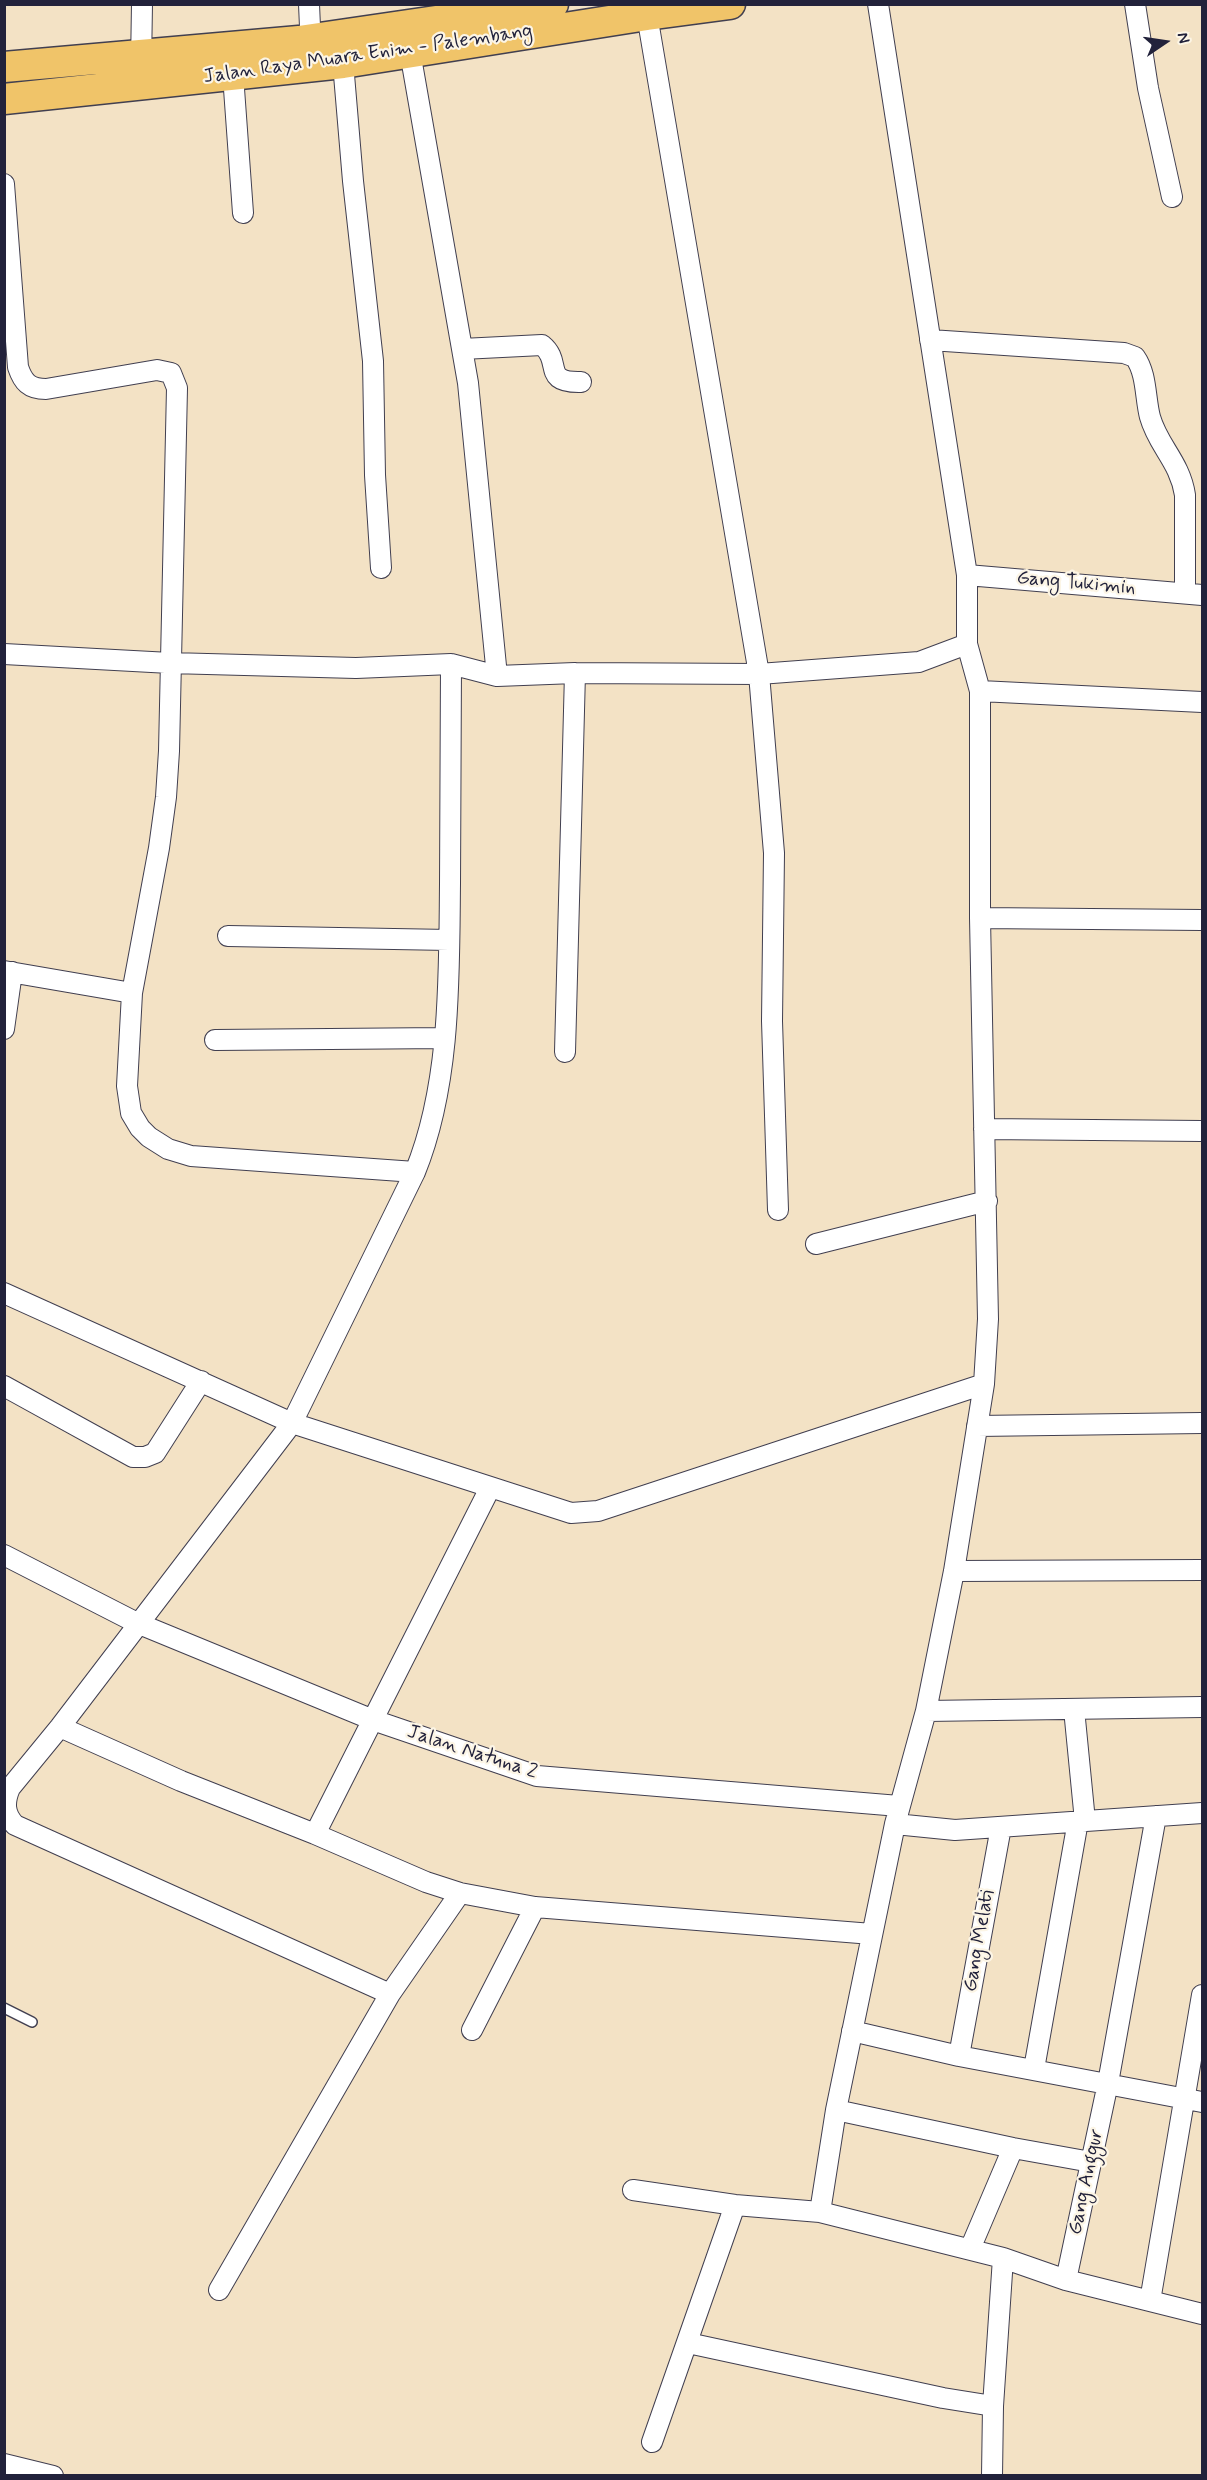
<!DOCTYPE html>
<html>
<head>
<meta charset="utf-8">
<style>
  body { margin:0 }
  #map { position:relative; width:1207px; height:2480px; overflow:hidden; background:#f3e2c5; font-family:Mynerve,sans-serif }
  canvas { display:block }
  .frame { position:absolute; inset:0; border:6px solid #22223b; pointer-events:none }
  .north { position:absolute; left:1135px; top:12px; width:60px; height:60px; -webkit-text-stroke:4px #fcf5e5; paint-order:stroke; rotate:77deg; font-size:16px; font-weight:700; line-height:24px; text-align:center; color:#22223b }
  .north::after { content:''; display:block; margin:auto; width:21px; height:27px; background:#22223b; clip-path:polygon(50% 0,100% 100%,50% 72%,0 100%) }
</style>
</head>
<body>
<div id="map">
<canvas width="1207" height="2480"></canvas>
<div class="frame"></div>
<div class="north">N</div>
</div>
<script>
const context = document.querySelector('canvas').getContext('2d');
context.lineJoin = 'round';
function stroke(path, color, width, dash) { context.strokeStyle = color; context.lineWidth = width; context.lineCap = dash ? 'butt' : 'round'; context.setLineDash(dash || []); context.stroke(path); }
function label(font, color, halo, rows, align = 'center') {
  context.font = font + ' Mynerve,sans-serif'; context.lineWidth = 4.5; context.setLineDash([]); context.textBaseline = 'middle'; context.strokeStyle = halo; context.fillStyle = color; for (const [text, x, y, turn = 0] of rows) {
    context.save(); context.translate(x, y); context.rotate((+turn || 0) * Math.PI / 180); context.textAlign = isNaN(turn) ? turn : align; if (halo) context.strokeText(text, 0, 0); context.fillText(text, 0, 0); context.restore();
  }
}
const lane = new Path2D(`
  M4 2008 32 2022`);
const street = new Path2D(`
  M309 4 311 50
  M878 4 967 575V644L980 691V918L988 1319 984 1384 954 1571 926 1711 895 1824 836 2110 820 2212 1003 2258 993 2406 992 2476
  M1135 4 1148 88 1172 197
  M647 15 759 674 774 853 772 1021 778 1210
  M410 52 468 383 497 676
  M343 63 353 181 373 361 375 475 381 568
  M141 65 142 4
  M233 75 243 213
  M4 184 18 367C23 382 29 389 46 389L157 370 171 373 177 388 169 751 166 797 159 848 132 993 127 1086 131 1113 140 1128 149 1137 168 1149 191 1156 415 1172
  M930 340 1124 353 1135 357C1147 374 1145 398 1150 417 1158 446 1180 462 1185 495V593
  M462 349 542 345C563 362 541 383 581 382
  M967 575 1202 595
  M4 654 170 663 356 668 451 664 497 676 575 673 759 674 919 662 967 644
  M980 691 1202 702
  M980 918 1202 920
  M228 936 449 940
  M4 971 132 993
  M4 1029 12 972
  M215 1040 444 1038
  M565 1052 575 673
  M984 1129 1202 1131
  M816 1244 987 1201
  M4 1293 292 1423 571 1513 598 1511 984 1384
  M4 1386 133 1457H145L155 1453 201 1381
  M977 1426 1202 1423
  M4 1555 137 1623 373 1720 537 1776 899 1806
  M954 1571 1202 1570
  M1074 1709 1085 1821
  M926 1711 1202 1707
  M60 1727 181 1781 315 1834 426 1882 460 1893 535 1907 872 1934
  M895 1824 955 1830 1202 1813
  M315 1834 490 1488
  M390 1994 15 1825C4 1814 4 1802 10 1788L60 1727 292 1423 415 1172C451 1084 449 977 450 884 450 810 451 737 451 664
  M472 2030 535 1907
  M852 2031 959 2056 1202 2102
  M959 2056 1001 1827
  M1034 2069 1078 1821
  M836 2110 1013 2148 1091 2162
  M633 2190 735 2205 820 2212
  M970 2249 1013 2148
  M1003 2258 1066 2280 1202 2314
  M1066 2280 1108 2083 1156 1816
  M219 2290 390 1994 460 1893
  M1150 2301 1202 1995
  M688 2343 943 2398 993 2406
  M652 2442 735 2205
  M4 2464 53 2476`);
const primary = new Path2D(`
  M4 67 299 41 553 4
  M4 99 343 63 647 15 730 4`);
stroke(lane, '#413f50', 12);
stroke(street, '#413f50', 22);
stroke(primary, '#413f50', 33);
stroke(lane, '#fff', 9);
stroke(street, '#fff', 20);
stroke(primary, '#f0c469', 30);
label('20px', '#22223b', '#fcf5e5', [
  ["Jalan Raya Muara Enim - Palembang",368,55,-8],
  ["Gang Tukimin",1076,584,5],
  ["Jalan Natuna 2",472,1753,18],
  ["Gang Melati",980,1941,-80],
  ["Gang Anggur",1087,2182,-78]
]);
</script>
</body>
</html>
